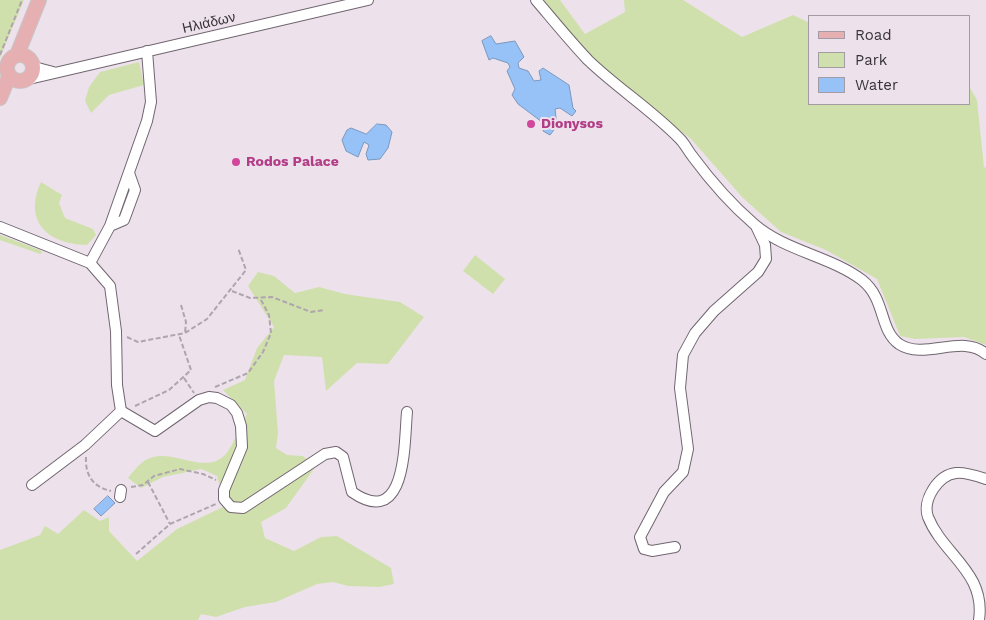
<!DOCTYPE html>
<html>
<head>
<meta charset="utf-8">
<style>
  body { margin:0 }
  #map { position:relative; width:986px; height:620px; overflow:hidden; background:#ede2ec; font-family:"Work Sans",sans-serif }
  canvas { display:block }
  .legend { position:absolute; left:808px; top:15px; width:162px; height:90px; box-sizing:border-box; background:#ede2ec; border:1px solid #a49ca4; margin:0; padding:6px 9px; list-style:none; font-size:15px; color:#373337 }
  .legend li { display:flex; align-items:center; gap:10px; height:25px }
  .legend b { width:25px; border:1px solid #a49ca4 }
</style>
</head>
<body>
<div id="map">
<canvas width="986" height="620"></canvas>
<ul class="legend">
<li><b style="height:6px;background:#e6b0b3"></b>Road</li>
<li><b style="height:14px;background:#d0e0ac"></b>Park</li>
<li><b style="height:14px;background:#97c2f7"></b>Water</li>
</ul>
</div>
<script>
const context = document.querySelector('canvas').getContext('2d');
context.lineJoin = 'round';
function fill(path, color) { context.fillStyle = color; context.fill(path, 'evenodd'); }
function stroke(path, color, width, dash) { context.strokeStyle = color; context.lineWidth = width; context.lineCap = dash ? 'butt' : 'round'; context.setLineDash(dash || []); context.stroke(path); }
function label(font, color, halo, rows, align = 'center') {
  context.font = font + ' "Work Sans",sans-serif'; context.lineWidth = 4; context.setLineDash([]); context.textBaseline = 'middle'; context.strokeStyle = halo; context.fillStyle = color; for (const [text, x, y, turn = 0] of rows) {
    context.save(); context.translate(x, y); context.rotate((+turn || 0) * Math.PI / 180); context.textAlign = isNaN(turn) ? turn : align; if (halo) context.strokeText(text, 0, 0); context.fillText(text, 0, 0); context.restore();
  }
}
fill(new Path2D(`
  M0 0H24L0 58Z
  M535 0H560L585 34 625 12 624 0H683L742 37 793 15 810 23V104H970V88L977 100 984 168 986 166V345L964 337 915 339 900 336 877 279 826 250 781 232 743 198 691 139 592 61Z
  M139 62 144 85 109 95 91 113 85 101 89 87 100 72Z
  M41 182 62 195 59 203 65 218 93 229 96 235 87 245C47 244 23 221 41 182Z
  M0 235 40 250 42 253 40 254 0 240Z
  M475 255 505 279 493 294 463 271Z
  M258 272 274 276 295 293 319 287 345 294 400 302 424 317 388 364 357 363 326 391 322 357 284 355 274 381 278 433 276 448 287 455 303 456 316 466 286 508 261 522 265 538 294 551 321 537 337 536 391 568 394 584 379 587 348 586 333 582 317 584 276 602 245 607 216 617 201 614 198 620H0V550L40 535 45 526 58 534 84 510 100 521 109 517V531L137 561 177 529 225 506 217 476 201 469 163 477 141 488 128 478C132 473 138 465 144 461 169 444 203 477 225 455 234 445 240 426 247 414L223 390 245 380 257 348 274 327 248 286Z`), '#d0e0ac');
const water = new Path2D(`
  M491 36 496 44 515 41 524 57 518 63 519 68 528 71 534 81 541 80 539 71 543 68 569 85 573 108 576 111 572 116 560 108 555 109 557 126 550 135 543 131 546 125 518 104 512 95 515 89 507 71 510 67 508 63 493 58 489 60 482 41Z
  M377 124 386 125 392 132 388 148 380 159 368 160 366 154 369 145 364 142 358 157 346 151 342 140 347 130 351 128 366 134Z
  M108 496 115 503 101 516 94 509Z`);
fill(water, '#97c2f7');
stroke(water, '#7a97bd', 1);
const minor = new Path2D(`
  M536 0C553 20 570 41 588 60 617 88 652 110 680 139 685 144 688 151 693 157 710 180 732 205 754 224 785 251 830 256 862 280 886 299 879 330 899 344 925 361 962 333 986 354
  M34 67 53 72
  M29 79 368 0
  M110 226 124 220 135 190 129 173
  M0 227 90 263 110 286 116 331 117 385 121 411 155 431 199 400 209 397 217 398 231 405 237 413 241 426 242 447 224 490V499L231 507 243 508 325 454 336 452 343 457 352 492C407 530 404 444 407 412
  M90 263 110 226 147 121 151 102 147 51
  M32 485 85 445 121 411
  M120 497 121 490
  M675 547 652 551 644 549 640 537 664 492 683 472 688 449 680 388 683 355 695 333 714 311 758 272 766 259 765 245 756 226
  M979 620C986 572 943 555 928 517 922 500 938 475 956 473 965 472 977 476 986 479`);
const major = new Path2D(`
  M7 68a13 13 0 1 1 26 0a13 13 0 1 1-26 0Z
  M17 55 39 0
  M0 98 9 76`);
stroke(minor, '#70666f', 12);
stroke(major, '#c7c6c7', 16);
stroke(new Path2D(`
  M0 55 22 0
  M232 291 250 298 272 297 311 312 324 310
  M181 305 186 322 185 333
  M127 337 138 342 185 333 207 319 246 270 238 248
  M184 378 194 393
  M215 387 248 373 263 352 271 333 269 315 260 298
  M135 406 169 390 191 370 179 335
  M86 457C85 475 93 487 111 491
  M148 482 170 524
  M131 487 143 485 154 476 180 469 203 474 216 480
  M136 554 170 524 216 504`), '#aea5ad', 2, [5, 2.5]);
stroke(minor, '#fff', 10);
stroke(major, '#e6b0b3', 14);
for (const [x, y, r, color] of [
  [531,124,5,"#d1479c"],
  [236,162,5,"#d1479c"]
]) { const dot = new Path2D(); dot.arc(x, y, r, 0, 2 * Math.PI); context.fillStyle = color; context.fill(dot); stroke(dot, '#ede2ec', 2); }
label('14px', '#373337', '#ede2ec', [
  ["Ηλιάδων",209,23,-13]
]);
label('bold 14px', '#b23c85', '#ede2ec', [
  ["Dionysos",541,124],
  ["Rodos Palace",246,162]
], 'left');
</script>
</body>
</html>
